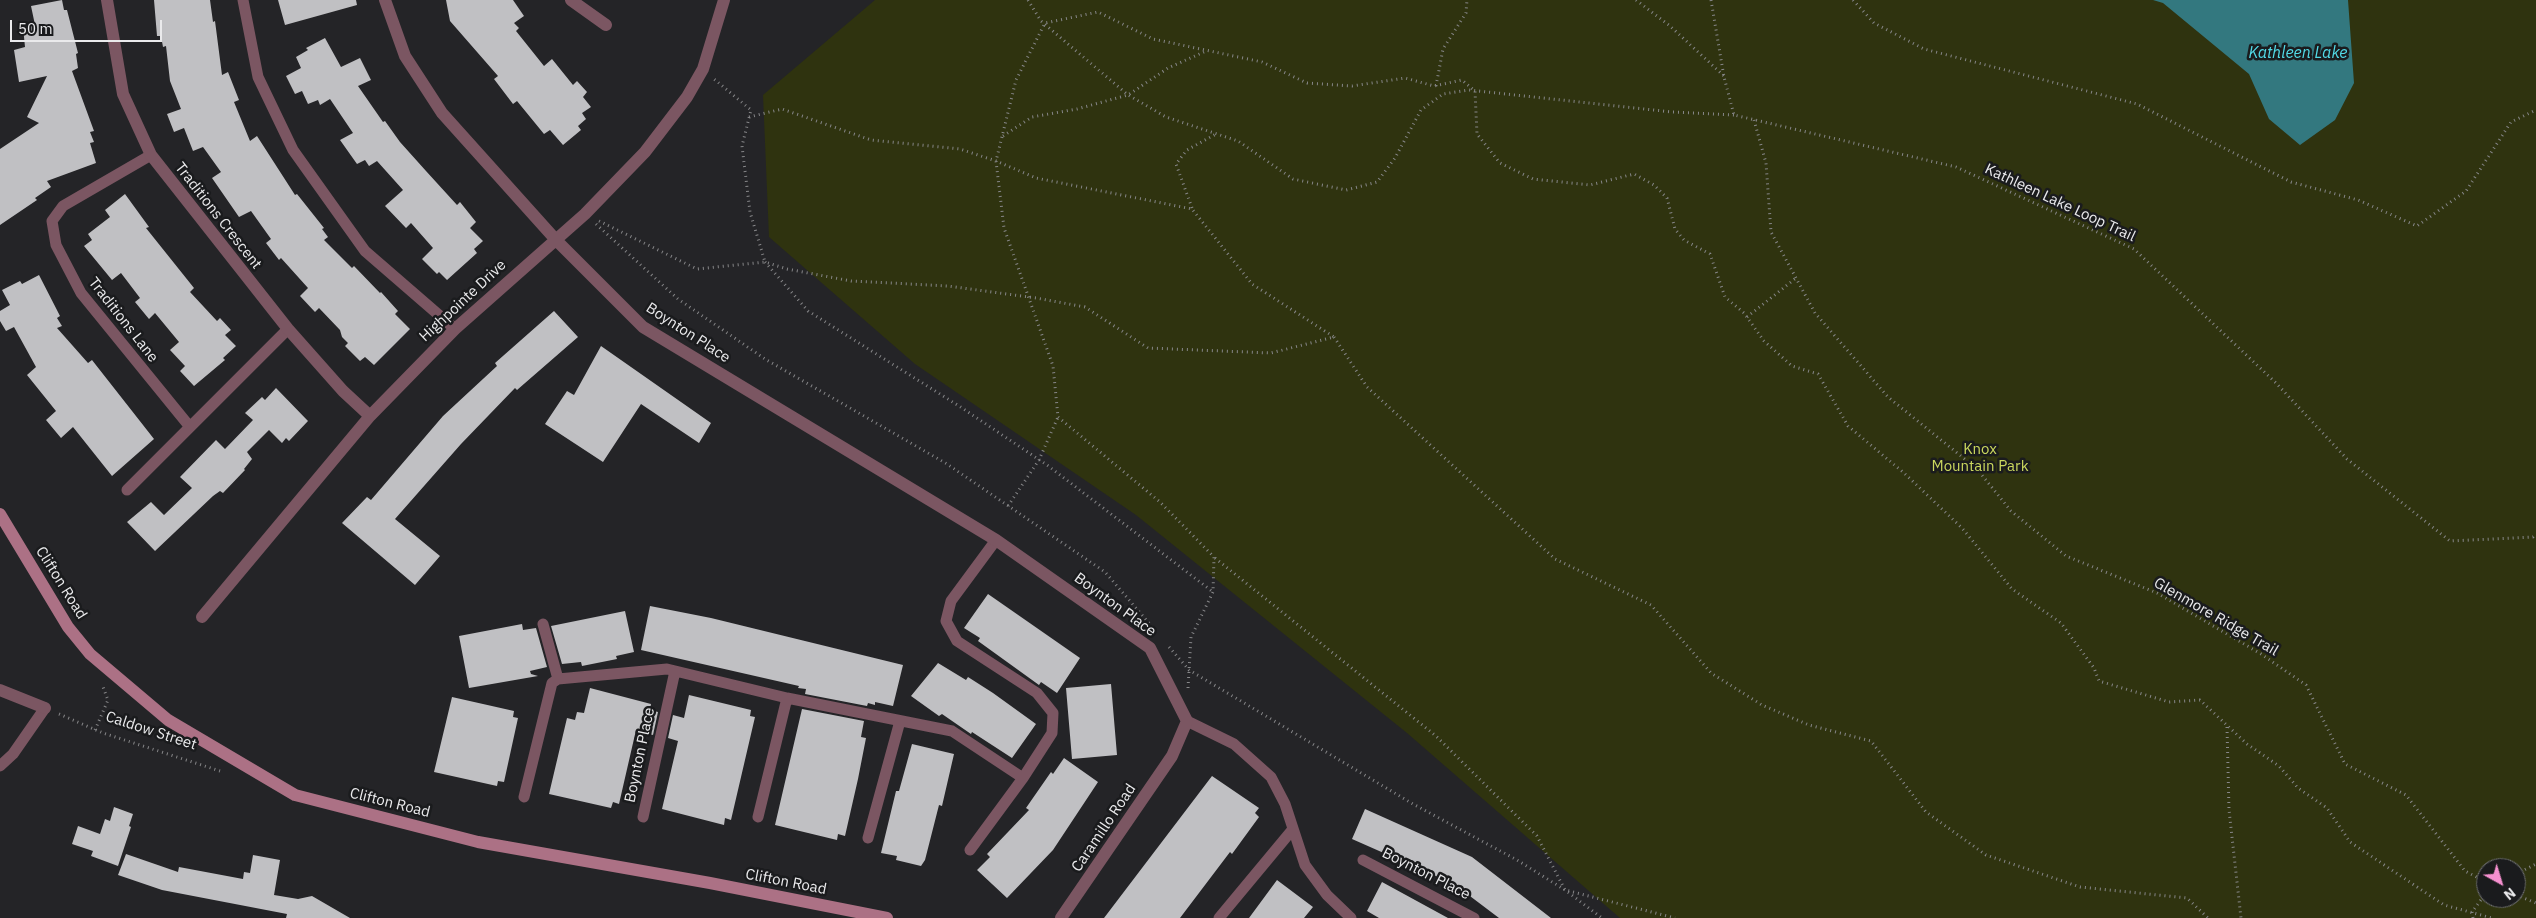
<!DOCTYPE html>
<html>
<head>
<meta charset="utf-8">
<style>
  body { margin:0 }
  #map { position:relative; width:2536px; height:918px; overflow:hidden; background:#242427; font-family:"IBM Plex Sans",sans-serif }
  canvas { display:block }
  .north { position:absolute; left:2476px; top:858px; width:50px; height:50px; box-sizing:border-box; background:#1a1b1d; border:1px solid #6d6e70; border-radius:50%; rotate:141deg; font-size:14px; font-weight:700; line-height:20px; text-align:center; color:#eaeaec }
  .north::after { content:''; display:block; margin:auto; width:18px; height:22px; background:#f690d0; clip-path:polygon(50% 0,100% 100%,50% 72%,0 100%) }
  .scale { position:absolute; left:10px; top:20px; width:152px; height:22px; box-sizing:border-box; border:2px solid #eaeaec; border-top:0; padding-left:6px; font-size:15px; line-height:18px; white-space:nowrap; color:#eaeaec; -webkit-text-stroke:4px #1a1b1d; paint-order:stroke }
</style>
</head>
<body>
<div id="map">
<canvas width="2536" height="918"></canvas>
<div class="north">N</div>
<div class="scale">50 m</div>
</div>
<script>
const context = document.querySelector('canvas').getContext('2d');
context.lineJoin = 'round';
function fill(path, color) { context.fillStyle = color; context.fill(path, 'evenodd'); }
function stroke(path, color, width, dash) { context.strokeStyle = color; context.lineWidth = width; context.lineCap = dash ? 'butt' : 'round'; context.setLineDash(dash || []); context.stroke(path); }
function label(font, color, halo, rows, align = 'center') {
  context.font = font + ' "IBM Plex Sans",sans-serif'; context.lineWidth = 5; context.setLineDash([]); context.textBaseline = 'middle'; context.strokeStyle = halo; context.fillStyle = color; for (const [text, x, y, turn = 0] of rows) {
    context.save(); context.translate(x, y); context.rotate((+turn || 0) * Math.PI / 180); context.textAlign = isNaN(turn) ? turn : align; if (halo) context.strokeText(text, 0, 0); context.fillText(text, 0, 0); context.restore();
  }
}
fill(new Path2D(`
  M875 0H2536V918H1620L1407 733 1136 515 915 364 769 237 763 95ZM2486 868H2516V898H2486Z`), '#2f330f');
fill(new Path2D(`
  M2153 0H2348L2354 83 2335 120 2300 145 2269 119 2249 74 2163 3Z`), '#33787f');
fill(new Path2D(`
  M62 0 64 10H67L78 53 76 54 78 68 72 71 94 131 90 132 94 142 90 143 96 163 47 181 51 187 35 198 37 200 0 225V149L39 123 27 117 47 76 19 82 14 50 25 47 23 27 35 25 31 6Z
  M154 0H210L213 22 215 21 222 75 228 72 239 100 234 102 250 141 257 136 295 195 297 194 324 228 322 229 328 237 324 240 352 268 354 266 380 293 381 292 398 311 395 314 410 329 374 365 365 357 360 361 345 346 348 343 342 337 340 330 319 308 315 312 300 296 308 288 281 258 279 260 266 243 271 239 251 211 239 217 212 178 221 172 203 147 193 151 184 128 174 132 167 114 181 109 170 81 166 46 163 47 161 36H157Z
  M278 0H356L357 5 285 25Z
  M446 0H513L524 16 514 23 519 28 516 31 544 66 552 59 573 85 577 81 587 92 583 97 591 107 582 113 586 119 578 126 581 130 563 145 550 130 544 134 517 101 513 104 494 79 498 76 450 21Z
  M325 38 341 67 360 58 371 80 358 86 383 122 385 121 400 142 426 171 457 205 460 202 476 222 470 228 483 241 474 249 477 253 447 280 439 272 437 274 422 259 433 248 411 223 406 228 385 206 403 190 377 161 369 166 365 160 357 164 340 140 353 133 330 99 320 105 318 100 308 104 302 91 295 94 286 76 301 68 296 57 308 50 306 48Z
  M125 194 149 227 146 228 194 288 190 292 217 321 220 318 231 330 225 335 236 346 223 358 225 360 194 386 180 371 185 366 170 350 179 342 155 313 149 319 135 302 140 298 121 273 112 280 84 246 92 240 88 234 110 217 105 210Z
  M39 275 60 316 57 318 62 326 57 328 88 363 92 360 154 439 112 476 73 427 61 438 46 420 56 411 27 375 36 367 14 327 6 331 0 321V311L10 305 2 290 20 281 22 284Z
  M554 311 578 337 517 390 515 388 461 444 395 519 440 556 415 585 342 523 367 497 371 500 443 416 497 366 495 363Z
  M601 346 711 423 699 443 641 404 603 462 545 424 567 391 574 395Z
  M276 388 308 421 289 441 286 438 282 443 269 430 247 452 252 459 244 469 245 470 223 493 220 491 213 496 155 551 127 522 151 502 164 515 192 488 180 477 216 440 225 449 253 420 245 413 262 397 265 400Z
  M988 594 1080 658 1057 693 1041 682 1039 685 978 641 980 638 964 628Z
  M650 606 711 618 903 665 893 706 875 702V705L868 703 867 706 805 694 806 689 798 688 799 686 641 650Z
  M625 611 634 652 616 656 617 659 582 666 581 662 562 664 551 626Z
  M522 624 523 630 536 628 547 667 530 671 531 674 538 676 469 688 459 636Z
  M938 663 966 680 968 677 993 693 1036 724 1012 758 972 732 971 734 942 714 939 716 911 696Z
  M1111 684 1117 755 1072 759 1066 688Z
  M590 688 651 704 650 710 658 712 653 735 636 730 619 804 613 802 611 808 549 794 567 718 575 720 577 712 584 713Z
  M689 695 751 710 750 716 755 717 731 820 725 818 724 825 662 809 678 741 668 738 673 715 684 718Z
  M452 697 514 711 513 717 518 718 504 782 498 781 497 786 434 772Z
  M802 709 864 721 861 737 866 738 858 779 845 836 838 834 837 840 775 825Z
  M912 744 954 754 942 806 939 805 925 860 921 866 896 860 897 856 881 853 896 791H899Z
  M1064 758 1098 782 1053 850 1007 898 977 870 990 857 987 854 1029 810 1026 808 1051 772 1053 774Z
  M1212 776 1259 808 1255 813 1259 817 1232 854 1230 852 1180 918H1104Z
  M114 807 133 814 129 826 131 827 118 866 91 856 93 851 72 844 78 826 100 834 105 819 110 821Z
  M1365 809 1472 857 1551 918H1499L1454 884 1352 839Z
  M126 854 178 872 179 867 243 879 244 872 250 873 253 855 280 860 274 895 298 899 312 896 350 918H286L287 914 162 890 118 875Z
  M1277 880 1313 907 1304 918H1249Z
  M1382 882 1448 918H1379L1367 911Z`), '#c0c0c3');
stroke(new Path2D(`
  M1028 0 1041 21 1128 95 1166 117 1238 141 1293 179 1346 190 1377 182 1395 158 1421 110 1443 94 1469 90 1672 112 1734 115
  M1636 0 1670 26 1724 76
  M1711 0 1724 77 1734 115 1956 167 2134 249 2276 383 2347 459 2450 541 2533 537 2536 534
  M1853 0 1874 23 1924 49 2137 104 2291 182 2358 200 2417 226 2466 191 2511 122 2536 110
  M1436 86 1443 49 1466 13 1467 0
  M749 117 782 109 871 140 960 149 996 161 1036 178 1192 209 1252 284 1334 337 1271 353 1148 348 1085 307 1036 298 948 286 851 281 787 269 765 262
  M1754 120 1766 163 1771 232 1815 313 1888 397 1977 469 2011 511 2066 556 2157 593 2261 654 2306 685 2345 764 2406 795 2465 871 2486 882
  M1003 136 1032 117 1077 109 1128 95 1168 68 1204 52
  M1192 208 1176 164 1187 150 1216 134
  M599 221 697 269 765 262 750 212 742 146 751 110 714 79
  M596 224 678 299 765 359 947 464 1105 572 1154 629
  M765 262 808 311 959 406 1047 465 1213 592
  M1747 317 1796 278
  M1334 337 1367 387 1555 559 1651 605 1711 673 1762 705 1809 725 1871 741 1926 812 1986 855 2080 887 2187 898 2208 918
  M1008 506 1039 460 1058 417
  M1215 558 1436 736 1537 836 1565 890 1675 918
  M1169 647 1189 670 1413 804 1517 860 1565 890 1602 918
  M1188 688 1191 637 1213 592 1214 557 1160 502 1058 417 1053 366 1004 228 996 161 1016 80 1045 23 1098 12 1153 39 1262 62 1307 83 1352 86 1405 78 1434 86 1462 80 1475 91 1477 134 1500 163 1533 179 1590 185 1634 174 1654 185 1667 198 1675 229 1684 240 1710 254 1725 297 1744 313 1764 341 1792 366 1818 374 1848 426 1904 473 1962 528 2012 589 2061 623 2094 668 2099 681 2169 702 2200 700 2247 744 2279 766 2298 788 2327 808 2350 842 2444 905 2492 918
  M59 714 103 733 220 771
  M2227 727 2229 810 2241 918
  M95 730 108 700 103 687
  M2516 874 2536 864
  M2516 895 2536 903
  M2473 918 2472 912 2486 893`), '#878789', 3, [1, 4]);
stroke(new Path2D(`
  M243 0 258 77 293 150 365 251 455 329
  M151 155 63 206 52 221 56 245 81 293 190 427
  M127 490 288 329
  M543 624 558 679
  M1187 721 1234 744 1271 777 1285 804 1305 865 1327 895 1351 918
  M0 766 13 754 45 708
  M524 797 552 683 558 679 667 669 787 698 952 731 1023 778
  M643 817 675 671
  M758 817 787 698
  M868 838 900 721
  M970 850 1023 778 1052 733 1053 713 1037 693 957 641 946 621 951 601 996 540
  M1363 860 1474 918
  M1219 918 1293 829`), '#7b5662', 11);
stroke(new Path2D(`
  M107 0 123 94 151 155 288 329 343 391 370 416
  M385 0 405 56 442 113 556 240 643 327 996 540 1150 648 1187 721 1172 756 1061 918
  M571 0 606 25
  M202 617 370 416 455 329 585 214 645 152 687 97 703 69 724 0
  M0 690 45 708`), '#7b5662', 12);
stroke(new Path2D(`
  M0 514 68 627 90 654 168 720 295 795 478 842 710 883 887 918`), '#ac7185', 12);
label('15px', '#eaeaec', '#1a1b1d', [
  ["Kathleen Lake Loop Trail",2060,203,25],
  ["Traditions Crescent",218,216,52],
  ["Highpointe Drive",463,301,-43],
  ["Traditions Lane",123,320,52],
  ["Boynton Place",688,333,33],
  ["Clifton Road",61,583,58],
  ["Boynton Place",1115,605,36],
  ["Glenmore Ridge Trail",2216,617,30],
  ["Caldow Street",151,731,18],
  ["Boynton Place",640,755,-78],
  ["Clifton Road",390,803,14],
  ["Caramillo Road",1104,828,-56],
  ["Boynton Place",1426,874,27],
  ["Clifton Road",786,882,11]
]);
label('15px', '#cad75e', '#1a1b1d', [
  ["Knox",1980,450],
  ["Mountain Park",1980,467]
]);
label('italic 16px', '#52dae7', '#1a1b1d', [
  ["Kathleen Lake",2298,53]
]);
</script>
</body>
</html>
